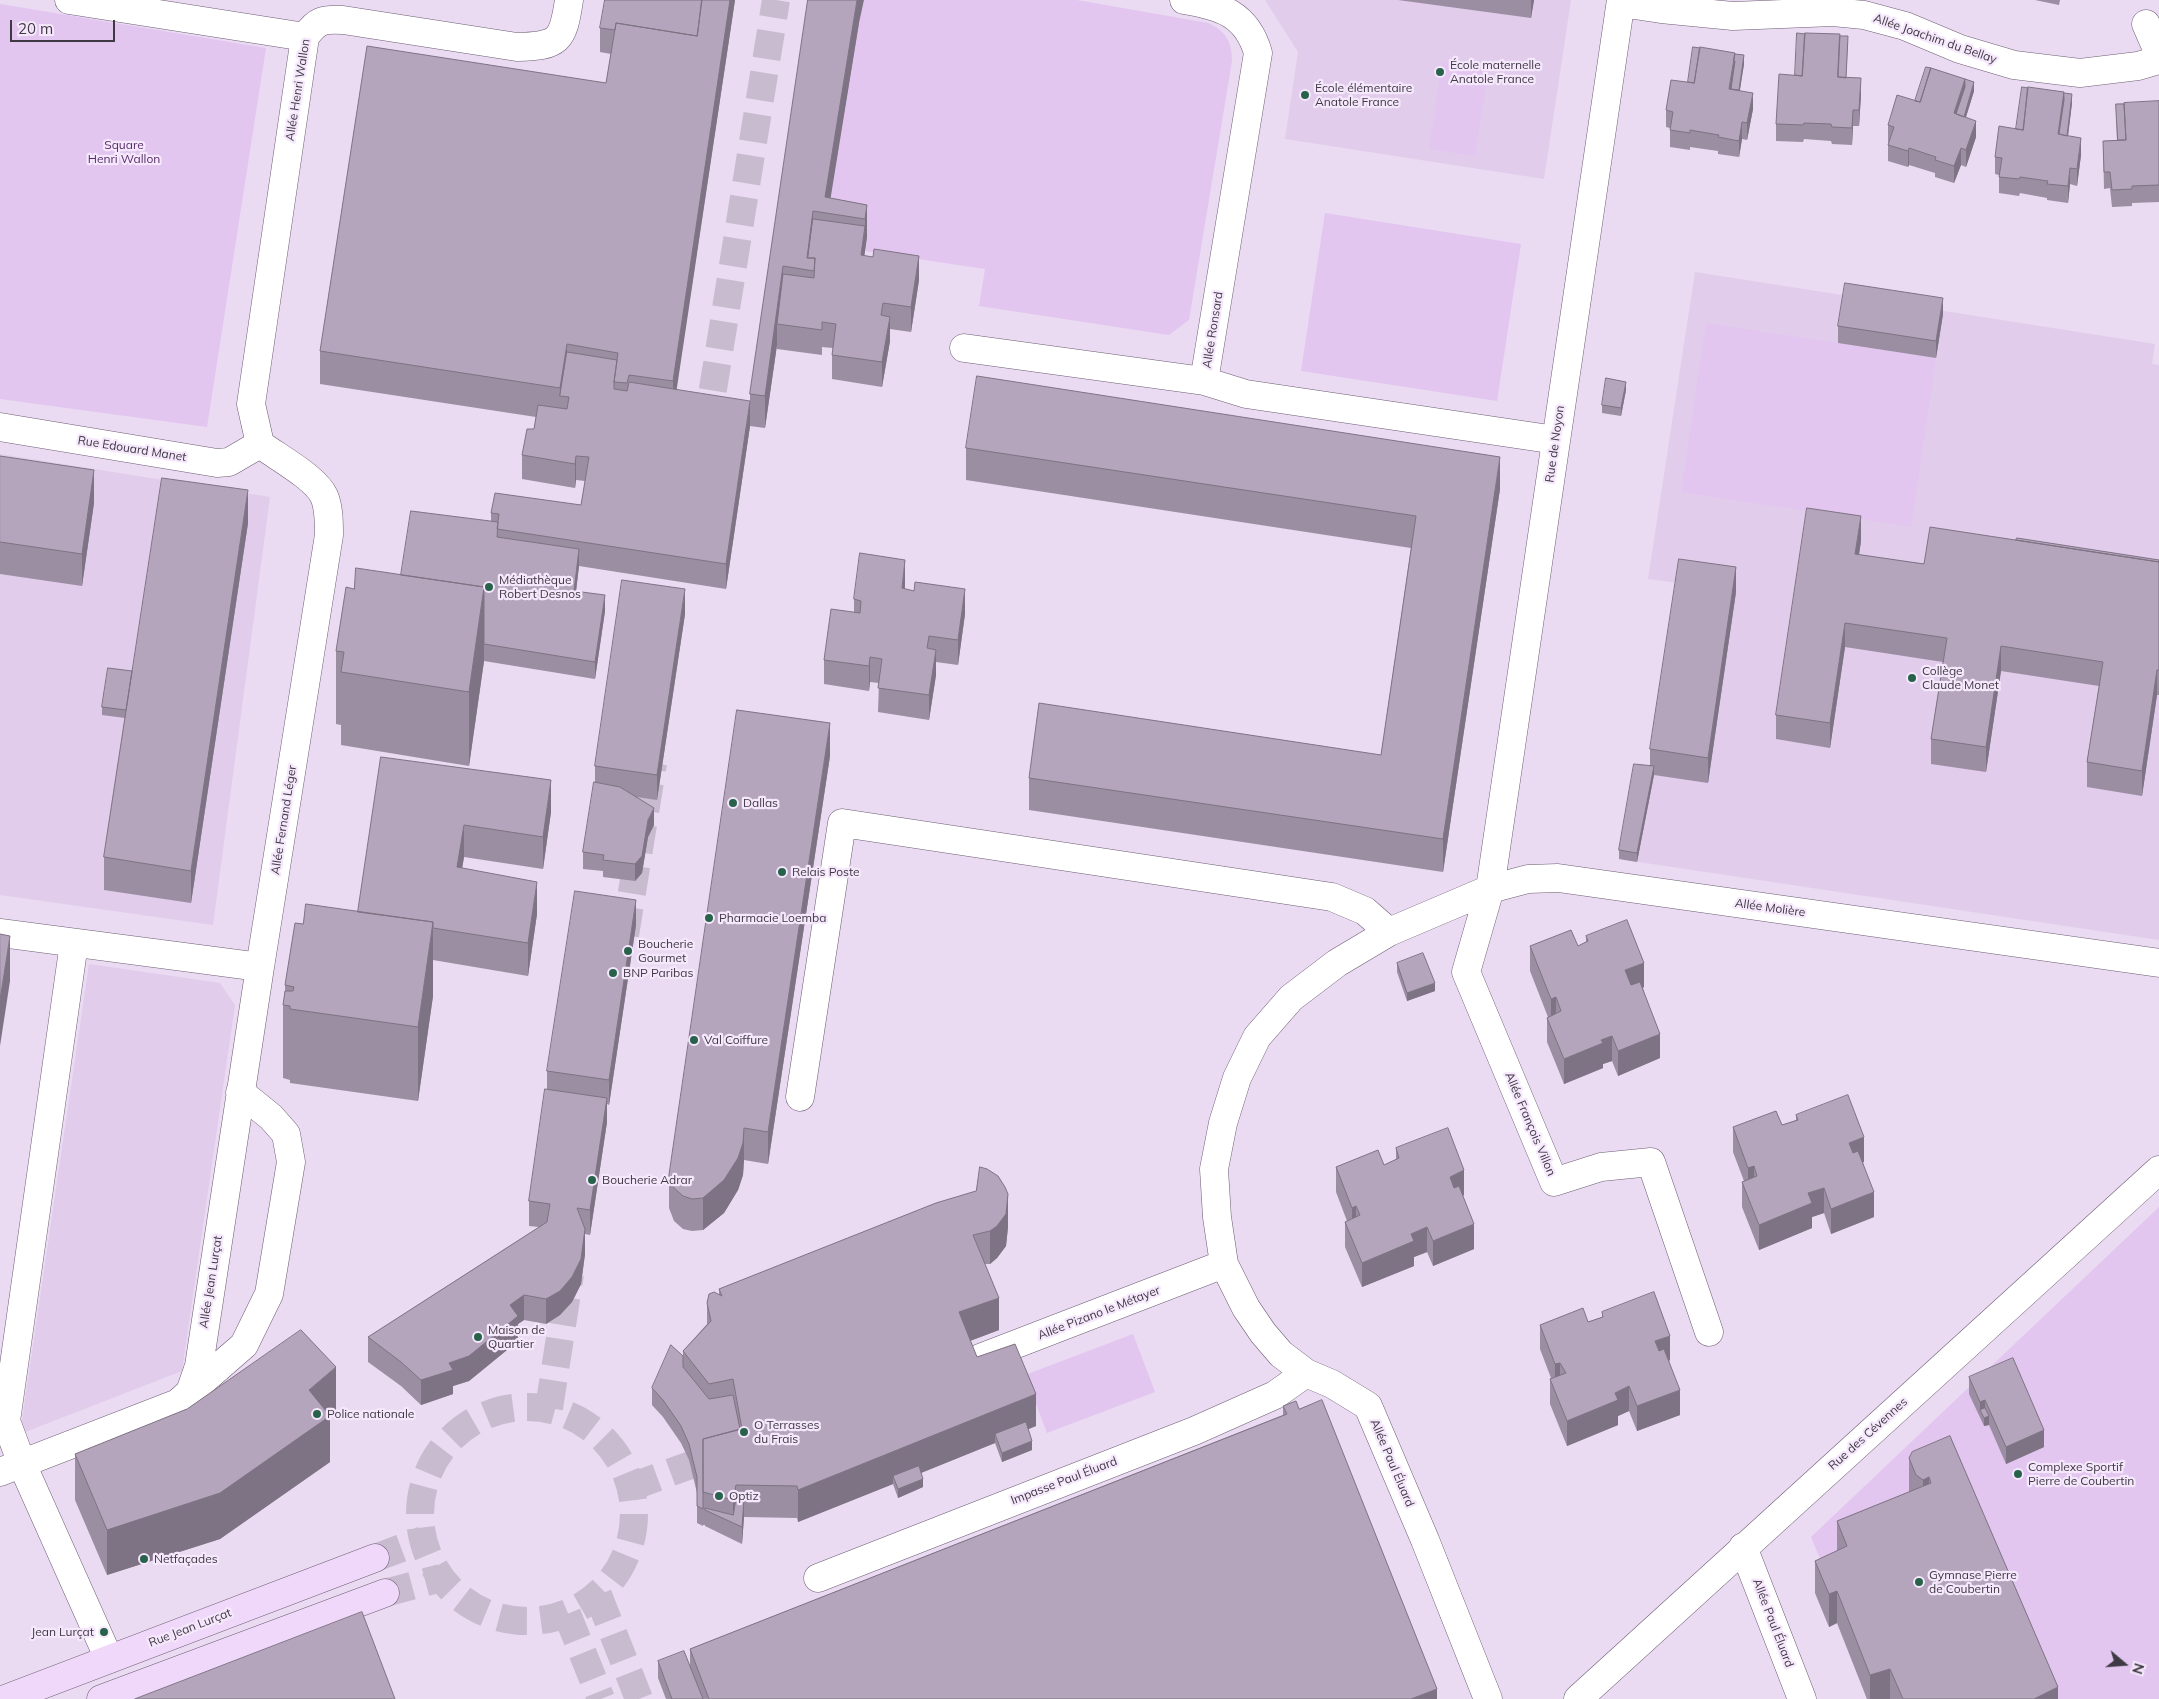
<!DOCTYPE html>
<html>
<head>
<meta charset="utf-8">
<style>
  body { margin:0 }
  #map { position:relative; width:2159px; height:1699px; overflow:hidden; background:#eadaf2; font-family:Mulish,sans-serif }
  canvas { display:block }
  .north { position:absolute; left:2099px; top:1639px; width:50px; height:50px; -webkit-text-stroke:4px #f6e8fc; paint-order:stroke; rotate:108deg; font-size:14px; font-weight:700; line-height:20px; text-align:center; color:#3f3943 }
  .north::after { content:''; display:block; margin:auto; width:18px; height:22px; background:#3f3943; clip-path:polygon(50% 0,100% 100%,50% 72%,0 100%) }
  .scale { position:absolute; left:10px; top:20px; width:105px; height:22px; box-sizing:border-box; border:2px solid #3f3943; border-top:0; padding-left:6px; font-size:15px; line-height:18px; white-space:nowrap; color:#3f3943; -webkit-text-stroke:4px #f6e8fc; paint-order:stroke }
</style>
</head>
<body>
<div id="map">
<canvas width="2159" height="1699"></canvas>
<div class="north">N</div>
<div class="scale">20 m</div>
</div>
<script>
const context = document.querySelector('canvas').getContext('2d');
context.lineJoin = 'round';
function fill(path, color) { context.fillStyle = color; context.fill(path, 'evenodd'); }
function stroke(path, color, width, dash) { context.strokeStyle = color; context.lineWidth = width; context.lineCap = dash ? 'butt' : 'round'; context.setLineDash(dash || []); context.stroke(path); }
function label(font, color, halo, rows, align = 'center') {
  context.font = font + ' Mulish,sans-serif'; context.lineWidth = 4.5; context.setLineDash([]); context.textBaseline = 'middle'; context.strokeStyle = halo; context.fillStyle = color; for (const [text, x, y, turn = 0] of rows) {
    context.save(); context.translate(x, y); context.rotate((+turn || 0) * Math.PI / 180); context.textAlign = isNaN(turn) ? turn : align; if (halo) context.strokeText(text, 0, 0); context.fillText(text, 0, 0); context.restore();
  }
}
fill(new Path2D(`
  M1265 0H1571L1544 179 1285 139 1298 52Z
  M1695 272 2155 344 2152 364 2159 365V940L1619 859 1631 795 1649 774 1679 583 1648 579Z
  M0 454 270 497 213 925 0 895Z
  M89 964 220 983 235 1005 182 1371 20 1434Z`), '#e1cceb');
fill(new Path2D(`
  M864 0H1077L1208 23C1226 31 1232 42 1232 61L1189 320 1169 335 979 306 985 269 865 251 867 237 825 229 859 23Z
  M0 4 266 48 207 427 0 399Z
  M1442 62 1488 69 1475 156 1429 149Z
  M1325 213 1521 244 1497 401 1301 371Z
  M1706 323 1936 358 1911 527 1681 492Z
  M2159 1207V1699H1867L1837 1623 1829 1627 1815 1593 1831 1585 1811 1537Z
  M1133 1334 1155 1392 1047 1433 1025 1375Z`), '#e2c6f0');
stroke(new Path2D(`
  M631 1487 726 1452`), '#c8bacf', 28, [28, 14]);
stroke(new Path2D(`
  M706 432 776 0
  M625 935 653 763
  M420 1514a107 107 0 1 1 214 0a107 107 0 1 1-214 0Z
  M549 1408 570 1274
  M375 1558 423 1540
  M385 1593 441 1578
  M598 1595 639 1699
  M567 1614 601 1699`), '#c8bacf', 28, [28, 14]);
const street = new Path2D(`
  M69 0 305 37
  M1184 0C1221 6 1247 14 1258 53L1204 381
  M1621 0 1490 889 1466 972 1554 1182 1601 1167 1651 1162 1709 1332
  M1621 3 1661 9 1733 16 1833 12 1864 15 1905 26 1960 49 2014 65 2080 73 2138 66 2159 60
  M2146 24 2159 54
  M964 348 1204 381 1246 394 1556 440
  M0 427 217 463 229 462 260 444
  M260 444 251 404 305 37C317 20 323 19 343 20L517 47C559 46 563 41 569 0
  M0 933 260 967 329 535C329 523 329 507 324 496 315 477 277 457 260 444
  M74 943 6 1421 22 1464 109 1659
  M800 1097 842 823 1332 897 1365 911 1389 932
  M980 1358 1224 1264
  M190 1392 244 1345 269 1294 291 1162 286 1134 271 1117 240 1092
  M0 1472 178 1403 190 1392 199 1366 260 967
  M1743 1547 1802 1699
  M818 1578 1194 1431 1275 1395 1306 1373
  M1488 1699 1425 1540 1368 1406 1332 1384 1306 1373 1281 1354 1263 1333 1246 1308 1224 1264 1217 1217 1214 1169 1223 1123 1237 1078 1257 1037 1291 998 1337 963 1389 932 1490 889 1528 879 1558 878 2159 963
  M1578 1699 2159 1170`);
const secondary = new Path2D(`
  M5 1699 375 1558
  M101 1699 385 1593`);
stroke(street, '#6d5e73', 29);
stroke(secondary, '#6d5e73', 29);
stroke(street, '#fff', 28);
stroke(secondary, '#f0d8fa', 28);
fill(new Path2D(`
  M735 0 676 390 750 426 726 589 579 566 576 591 605 611 595 679 484 661 469 766 341 745V725L336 724V651L354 589 401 575 491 521V513L581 505 585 481 576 480 575 488 522 479V455L534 429 536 417 320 384V351L606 83 611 54 600 52V28Z
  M808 0 859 23 830 198 867 205V237L864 256 919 280 911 332 890 329V341L882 387 832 379V355L833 348 822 347V355L777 349V345L765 428 750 426V394Z
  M1398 0H1534L1531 18Z
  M2035 0H2060L2059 5Z
  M1805 34 1840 36 1848 44 1846 78 1861 95 1859 126H1853L1852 145 1832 144 1831 141 1804 139 1803 142 1776 141V124L1795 75Z
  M1735 54 1744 64 1740 90 1753 109 1747 140 1742 139 1739 157 1718 154V151L1690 147V150L1670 147V128L1666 127V110L1688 82Z
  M1974 91 1966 117 1976 137 1966 167 1961 165 1954 183 1935 177V173L1909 165 1908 167 1888 161V145L1889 142H1888V125L1915 101Z
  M2064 93 2072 103 2068 136 2081 155 2077 186 2070 184 2068 203 2047 200V198L2020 193 2019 196 1999 193V175L1995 174V157Z
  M2159 101V202L2132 203V206L2112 207 2110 188 2104 189 2103 141 2117 140 2116 104Z
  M1943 314 1936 358 1838 343V326Z
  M1626 390 1621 416 1602 413V405Z
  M966 448 1500 489 1443 872 1029 810V778L1381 755 1411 548 966 480Z
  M0 456 94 503 82 586 0 574Z
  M248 523 191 903 104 890V857L125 718 102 715V707L132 671Z
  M2016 540 2159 560V695H2157L2142 796 2087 787V762L2099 686 2001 671 1986 772 1931 764V739L1943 662 1845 647 1830 748 1776 739V715L1861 541 1859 555 1924 564Z
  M905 585V589L965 614 958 665 936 662V675L929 720 878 712 879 683 870 682 869 691 824 684V660L854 612V599Z
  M1736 592 1708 783 1654 775 1637 862 1619 859V850L1650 766V749Z
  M685 614 657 800 637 797 654 825 648 837 642 873 635 881 603 877V871L583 869V852L595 782V766Z
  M830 756 768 1164 744 1160 743 1175 738 1190 724 1213 703 1230 692 1231 683 1229 674 1221 669 1208V1176Z
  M381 757 551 812 543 869 464 857 462 868 537 914 528 976 433 960V996L418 1101 290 1083V1080L283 1078V1005L285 991V985L303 924 358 912Z
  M636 925 609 1105 607 1104V1122L590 1235 585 1234V1254L581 1284 572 1302 560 1315 546 1324 524 1320 518 1324V1341L469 1381 453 1386V1394L421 1405 401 1386 368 1362V1337L539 1227 529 1226V1201L547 1089V1071Z
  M1586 936 1644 987 1643 988 1660 1058 1618 1076 1612 1061 1603 1064V1068L1564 1084 1547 1042V1018L1548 1017 1530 971V946H1578L1586 942Z
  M1397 963 1435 991 1407 1001 1397 972Z
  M1796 1115 1864 1162H1863L1874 1217 1831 1234 1824 1213 1812 1217V1228L1759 1250 1742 1207V1182L1744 1181 1733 1152V1127L1782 1125 1796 1120Z
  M1396 1148 1464 1195 1463 1196 1474 1249 1433 1266 1427 1252 1414 1257V1266L1362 1287 1345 1247V1222L1347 1221 1336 1192V1167L1384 1165 1396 1160Z
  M1008 1227 1006 1246 997 1258 990 1264H985L999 1330 970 1341 977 1357 1036 1426 1028 1429 1032 1450 1002 1462 995 1443 921 1473 923 1487 898 1498 893 1484 798 1522 797 1518 744 1517 742 1544 705 1526V1525H703V1526L697 1523V1493L689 1460 681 1443 663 1417 652 1405V1388L683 1356V1351L707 1324V1303L719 1294V1289Z
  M1602 1312 1670 1360 1669 1361 1680 1415 1637 1431 1629 1411 1618 1416V1425L1567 1446 1550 1404V1379L1551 1378 1540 1349V1325L1588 1322 1602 1317Z
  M1969 1377 2044 1447 2006 1464 1989 1425 1984 1426 1969 1394Z
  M1283 1406 1299 1409 1437 1699H666L658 1678V1661L690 1665V1649L1283 1415Z
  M336 1413 330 1418V1462L220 1539 107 1575 75 1500V1454Z
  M1950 1436 2058 1699H1867L1837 1623 1829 1627 1815 1593V1561L1837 1551V1521L1909 1492V1458Z`), '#9b8da2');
fill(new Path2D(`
  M730 0H735L673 414V381Z
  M857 0H864L859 23 828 214 825 197Z
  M1531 0H1534L1531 18Z
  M1735 53V70L1729 97V89Z
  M1744 55V64L1737 107V98Z
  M1861 78V95L1859 126V110Z
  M1965 79V95L1954 122V113Z
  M1974 82V91L1961 133V124Z
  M2064 92V109L2058 143V134Z
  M1753 93V109L1747 140V123Z
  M2072 94V103L2066 152V144Z
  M1853 110V126L1852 145V128Z
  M1976 121V137L1966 167V150Z
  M1742 122V139L1739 157V141Z
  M2081 138V155L2077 186V169Z
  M1909 148V165L1908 167V151Z
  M1961 148V165L1954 183V166Z
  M2070 168V184L2068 203V186Z
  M867 205V237L861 280V255L865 226V219Z
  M813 211V244L807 265V258Z
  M919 256V280L911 332V307Z
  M783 266V299L777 324V345L765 428V396Z
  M1943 298V314L1936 358V341Z
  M890 317V341L882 387V362Z
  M567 344V377L560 396V388Z
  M1626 382V390L1621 416V408Z
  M750 401V426L726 589V564Z
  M576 456V480L575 488V464Z
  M1500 457V489L1443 872V839Z
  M94 470V503L82 586V554Z
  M248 490V523L191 903V871Z
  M1861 516V541L1855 579V554Z
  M579 549V566L574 608V591Z
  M905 560V585L902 613V588Z
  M1736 567V592L1708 783V758Z
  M484 587V661L469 766V692Z
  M685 589V614L657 800V775Z
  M965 589V614L958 665V640Z
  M605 595V611L595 679V662Z
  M1845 623V647L1830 748V723Z
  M2001 646V671L1986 772V747Z
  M936 650V675L929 720V695Z
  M870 657V682L869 691V666Z
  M2157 670V695L2142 796V771Z
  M830 723V756L768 1164V1132Z
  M1654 766V775L1637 862V853Z
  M551 780V812L543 869V837Z
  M654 808V825L648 837 642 873 635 881V864L648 820Z
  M464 825V857L457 899V867Z
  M537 882V914L528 976V943Z
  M636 900V925L609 1105V1080Z
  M433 922V996L418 1101V1027Z
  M10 936V981L0 1046V1000Z
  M1644 963V987L1625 995V970Z
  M1435 983V991L1407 1001V993Z
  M1556 997V1022L1551 1024V999Z
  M1660 1034V1058L1618 1076V1051Z
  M1612 1036V1061L1603 1064V1068L1564 1084V1059L1601 1040Z
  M607 1098V1122L590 1235V1210Z
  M744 1128V1160L743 1175 738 1190 724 1213 703 1230V1198Z
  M1864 1137V1162L1849 1167V1143Z
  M1754 1166V1191L1748 1192V1168Z
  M1464 1170V1195L1450 1202V1177Z
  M1824 1188V1213L1812 1217V1228L1759 1250V1225L1808 1193Z
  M1874 1192V1217L1831 1234V1209Z
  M1008 1194V1227L1006 1246 997 1258 990 1264V1231Z
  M1356 1206V1230L1352 1232V1208Z
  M1474 1224V1249L1433 1266V1241Z
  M1427 1227V1252L1414 1257V1266L1362 1287V1263L1411 1234Z
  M585 1229V1254L581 1284 572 1302 560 1315 546 1324V1299Z
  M524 1295V1320L518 1324V1341L469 1381 453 1386V1394L421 1405V1380L510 1305Z
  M999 1298V1330L959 1345V1312Z
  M1670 1336V1360L1655 1366V1341Z
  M1560 1363V1387L1555 1389V1364Z
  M336 1367V1413L330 1418V1462L220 1539 107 1575V1530L309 1390Z
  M1629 1386V1411L1618 1416V1425L1567 1446V1421L1615 1393Z
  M1680 1390V1415L1637 1431V1406Z
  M1036 1394V1426L998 1442 995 1434V1443L896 1483 893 1476V1484L798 1522V1490Z
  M1985 1400V1416L1980 1410V1419V1402Z
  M1989 1416V1425L1984 1426V1418Z
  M2044 1430V1447L2006 1464V1447Z
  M1032 1441V1450L1002 1462V1453Z
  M1929 1477V1510L1923 1512V1480Z
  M923 1479V1487L898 1498V1489Z
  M736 1485V1517L733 1523V1500Z
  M744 1500V1517L742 1544V1527Z
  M1837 1591V1623L1829 1627V1594Z
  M1890 1669V1699H1870V1675Z
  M2058 1687V1699H2034Z
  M1437 1689V1699H1411Z`), '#7e7384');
const building = new Path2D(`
  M605 0H702L697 36 616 23 615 30 600 28Z
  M702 0H730L673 381 629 375 627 383 614 382 618 353 567 344 560 388 320 351 367 46 606 83 616 23 697 36Z
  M808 0H857L825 197 867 205 865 219 813 211 807 258H815L814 271 783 266 765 396 750 394Z
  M1797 33 1805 34 1802 76 1795 75Z
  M1805 33 1840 34 1838 77 1861 78 1859 110H1853L1852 128 1832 127 1831 124 1804 123 1803 125 1776 124 1779 74 1802 76Z
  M1840 36H1848L1846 78 1838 77Z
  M1693 47 1700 48 1694 83 1688 82Z
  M1700 47 1735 53 1729 89 1753 93 1747 123 1742 122 1739 141 1718 137 1719 135 1690 130V133L1670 130 1673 112 1666 110 1671 80 1694 83Z
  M1735 54 1744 55 1739 90 1731 89 1735 61H1734Z
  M1926 67 1931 68 1920 102 1915 101Z
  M1931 68 1965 79 1954 113 1976 121 1966 150 1961 148 1954 166 1935 160 1936 157 1909 148 1908 151 1888 145 1894 127 1888 125 1897 95 1920 102Z
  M1965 79 1974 82 1964 117 1956 114 1965 87Z
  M2022 87 2028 88 2023 130 2016 129Z
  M2028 87 2064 92 2058 134 2081 138 2077 169 2070 168 2068 186 2047 184 2048 181 2020 177 2019 179 1999 177 2002 158 1995 157 1999 126 2023 130Z
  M2064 93 2072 94 2067 136 2059 134 2064 100Z
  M2159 101V185L2132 186V189L2112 190 2110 172H2104L2103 141 2126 140 2124 103Z
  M2116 104H2124L2126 140H2118Z
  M813 219 865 226 861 255 873 257 874 249 919 256 911 307 883 303 881 315 890 317 882 362 832 355 836 324 822 322V330L777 324 783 274 814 278 815 258H808Z
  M1845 283 1943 298 1936 341 1838 326Z
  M567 352 617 360 614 382V389L627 391 629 382 750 401 726 564 497 529 499 514 491 513 495 493 581 505 589 457 576 456 575 464 522 455 527 429H534L538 405 567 409 569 397 560 396Z
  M977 376 1500 457 1443 839 1029 778 1039 703 1381 755 1416 516 966 448Z
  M1606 378 1626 382 1621 408 1602 405Z
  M0 456 94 470 82 554 0 542Z
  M162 478 248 490 191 871 104 857Z
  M1807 508 1861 516 1855 554 1924 564 1930 527 2159 562V670H2157L2142 771 2087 762 2103 662 2001 646 1986 747 1931 739 1947 638 1845 623 1830 723 1776 715Z
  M411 511 498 522 497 537 579 549 574 591 605 595 595 662 484 644V587L401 575Z
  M2017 538 2159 560V562L2016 540Z
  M860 553 905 560 902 588 914 591 915 582 965 589 958 640 929 636 927 648 936 650 929 695 878 688 882 659 870 657 869 666 824 660 831 609 860 613 861 601 854 599Z
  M1679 559 1736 567 1708 758 1650 749Z
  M356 568 484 587 469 692 341 672 344 652 336 651 346 587 354 589Z
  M622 580 685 589 657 775 595 766Z
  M108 668 132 671 126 710 102 707Z
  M737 710 830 723 768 1132 744 1128 743 1143 738 1158 724 1180 703 1198 692 1199 683 1196 674 1188 669 1176Z
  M381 757 551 780 543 837 464 825 457 867 537 882 528 943 433 928V922L358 912Z
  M1634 764 1654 766 1637 853 1619 850Z
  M594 782 620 787 654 808 648 820 642 856 635 864 603 860 604 855 583 852Z
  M575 891 636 900 609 1080 547 1071Z
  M306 904 433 922 418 1027 290 1009V1006L283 1005 285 991H293L294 987 285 985 295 923 303 924Z
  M1627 920 1644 963 1625 970 1631 985 1640 982 1660 1034 1618 1051 1612 1036 1601 1040 1603 1043 1564 1059 1547 1018 1561 1011 1556 997 1551 999 1530 946 1571 930 1578 946 1588 941 1586 936Z
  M0 934 10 936 0 1000Z
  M1423 953 1435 983 1407 993 1397 963Z
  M545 1089 607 1098 590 1210 577 1208 585 1229 581 1259 572 1277 560 1291 546 1299 524 1295 510 1305 518 1316 469 1356 449 1363 453 1370 421 1380 401 1362 368 1337 547 1222 550 1204 529 1201Z
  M1848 1095 1864 1137 1849 1143 1853 1153 1858 1151 1874 1192 1831 1209 1824 1188 1808 1193 1812 1203 1759 1225 1742 1182 1757 1176 1754 1166 1748 1168 1733 1127 1776 1111 1782 1125 1798 1120 1796 1115Z
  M1448 1128 1464 1170 1450 1177 1454 1188 1459 1186 1474 1224 1433 1241 1427 1227 1411 1234 1414 1241 1362 1263 1345 1222 1360 1215 1356 1206 1352 1208 1336 1167 1378 1150 1384 1165 1399 1158 1396 1148Z
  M980 1167 987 1169 998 1176 1005 1187 1008 1194 1006 1214 997 1226 990 1231 973 1235 999 1298 959 1312 977 1357 1015 1344 1036 1394 798 1490 797 1486 736 1485 733 1500 703 1492V1439L742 1429 733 1379 709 1384 683 1351 711 1321 707 1303 709 1294 714 1292 722 1296 719 1289 936 1203 976 1191Z
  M1654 1292 1670 1336 1655 1341 1659 1351 1664 1349 1680 1390 1637 1406 1629 1386 1615 1393 1618 1400 1567 1421 1550 1379 1566 1373 1560 1363 1555 1364 1540 1325 1583 1308 1588 1322 1603 1317 1602 1312Z
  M301 1330 336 1367 309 1390 330 1416 220 1493 107 1530 75 1454 187 1409Z
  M671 1345 683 1356V1367L709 1399 733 1395 740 1429 703 1439V1509L697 1506V1477L689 1444 681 1426 663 1400 652 1388Z
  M2013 1358 2044 1430 2006 1447 1985 1400 1980 1402 1969 1377Z
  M1322 1400 1437 1689 1411 1699H709L690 1649 1287 1414 1283 1406 1296 1401 1299 1409Z
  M1985 1408 1989 1416 1984 1418 1980 1410Z
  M1026 1422 1032 1441 1002 1453 995 1434Z
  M1950 1436 2058 1687 2034 1699H1903L1890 1669 1870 1675 1837 1591 1829 1594 1815 1561 1847 1546 1837 1521 1931 1483 1929 1477 1923 1480 1916 1475 1909 1458 1912 1452Z
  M919 1466 923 1479 898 1489 893 1476Z
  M736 1500H744L742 1527 705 1510V1508L733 1515Z
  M362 1612 395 1699H135Z
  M684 1651 703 1699H672L658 1661Z`);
fill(building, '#b4a4bc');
stroke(building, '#7e7384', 1);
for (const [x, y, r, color] of [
  [1440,72,5,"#28624b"],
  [1305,95,5,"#28624b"],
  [489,587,5,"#28624b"],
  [1912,678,5,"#28624b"],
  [733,803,5,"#28624b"],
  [782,872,5,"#28624b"],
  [709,918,5,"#28624b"],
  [628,951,5,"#28624b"],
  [613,973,5,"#28624b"],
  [694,1040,5,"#28624b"],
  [592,1180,5,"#28624b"],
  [478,1337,5,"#28624b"],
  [317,1414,5,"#28624b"],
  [744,1432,5,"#28624b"],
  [2018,1474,5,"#28624b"],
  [719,1496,5,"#28624b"],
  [144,1559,5,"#28624b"],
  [1919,1582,5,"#28624b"],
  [104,1632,5,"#28624b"]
]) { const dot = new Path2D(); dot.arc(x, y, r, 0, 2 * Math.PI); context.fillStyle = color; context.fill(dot); stroke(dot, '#f6e8fc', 2); }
label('12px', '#3f3943', '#f6e8fc', [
  ["Allée Joachim du Bellay",1935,39,19],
  ["Allée Henri Wallon",298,90,-81],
  ["Allée Ronsard",1213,330,-81],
  ["Rue de Noyon",1555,444,-82],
  ["Rue Edouard Manet",132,449,9],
  ["Allée Fernand Léger",284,820,-81],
  ["Allée Molière",1770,908,8],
  ["Allée François Villon",1530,1124,67],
  ["Allée Jean Lurçat",211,1282,-81],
  ["Allée Pizano le Métayer",1099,1313,-21],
  ["Rue des Cévennes",1868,1434,-42],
  ["Allée Paul Éluard",1392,1463,67],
  ["Impasse Paul Éluard",1064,1481,-21],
  ["Allée Paul Éluard",1773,1623,69],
  ["Rue Jean Lurçat",190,1628,-21]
]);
label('12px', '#3f3943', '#f6e8fc', [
  ["École maternelle",1450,65],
  ["Anatole France",1450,79],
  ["École élémentaire",1315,88],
  ["Anatole France",1315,102],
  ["Médiathèque",499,580],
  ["Robert Desnos",499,594],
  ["Collège",1922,671],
  ["Claude Monet",1922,685],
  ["Dallas",743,803],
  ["Relais Poste",792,872],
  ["Pharmacie Loemba",719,918],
  ["Boucherie",638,944],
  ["Gourmet",638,958],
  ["BNP Paribas",623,973],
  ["Val Coiffure",704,1040],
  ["Boucherie Adrar",602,1180],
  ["Maison de",488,1330],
  ["Quartier",488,1344],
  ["Police nationale",327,1414],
  ["O Terrasses",754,1425],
  ["du Frais",754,1439],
  ["Complexe Sportif",2028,1467],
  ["Pierre de Coubertin",2028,1481],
  ["Optiz",729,1496],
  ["Netfaçades",154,1559],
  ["Gymnase Pierre",1929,1575],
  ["de Coubertin",1929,1589],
  ["Jean Lurçat",94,1632,"right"]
], 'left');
label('12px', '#562c68', '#f6e8fc', [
  ["Square",124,145],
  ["Henri Wallon",124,159]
]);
</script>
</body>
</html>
